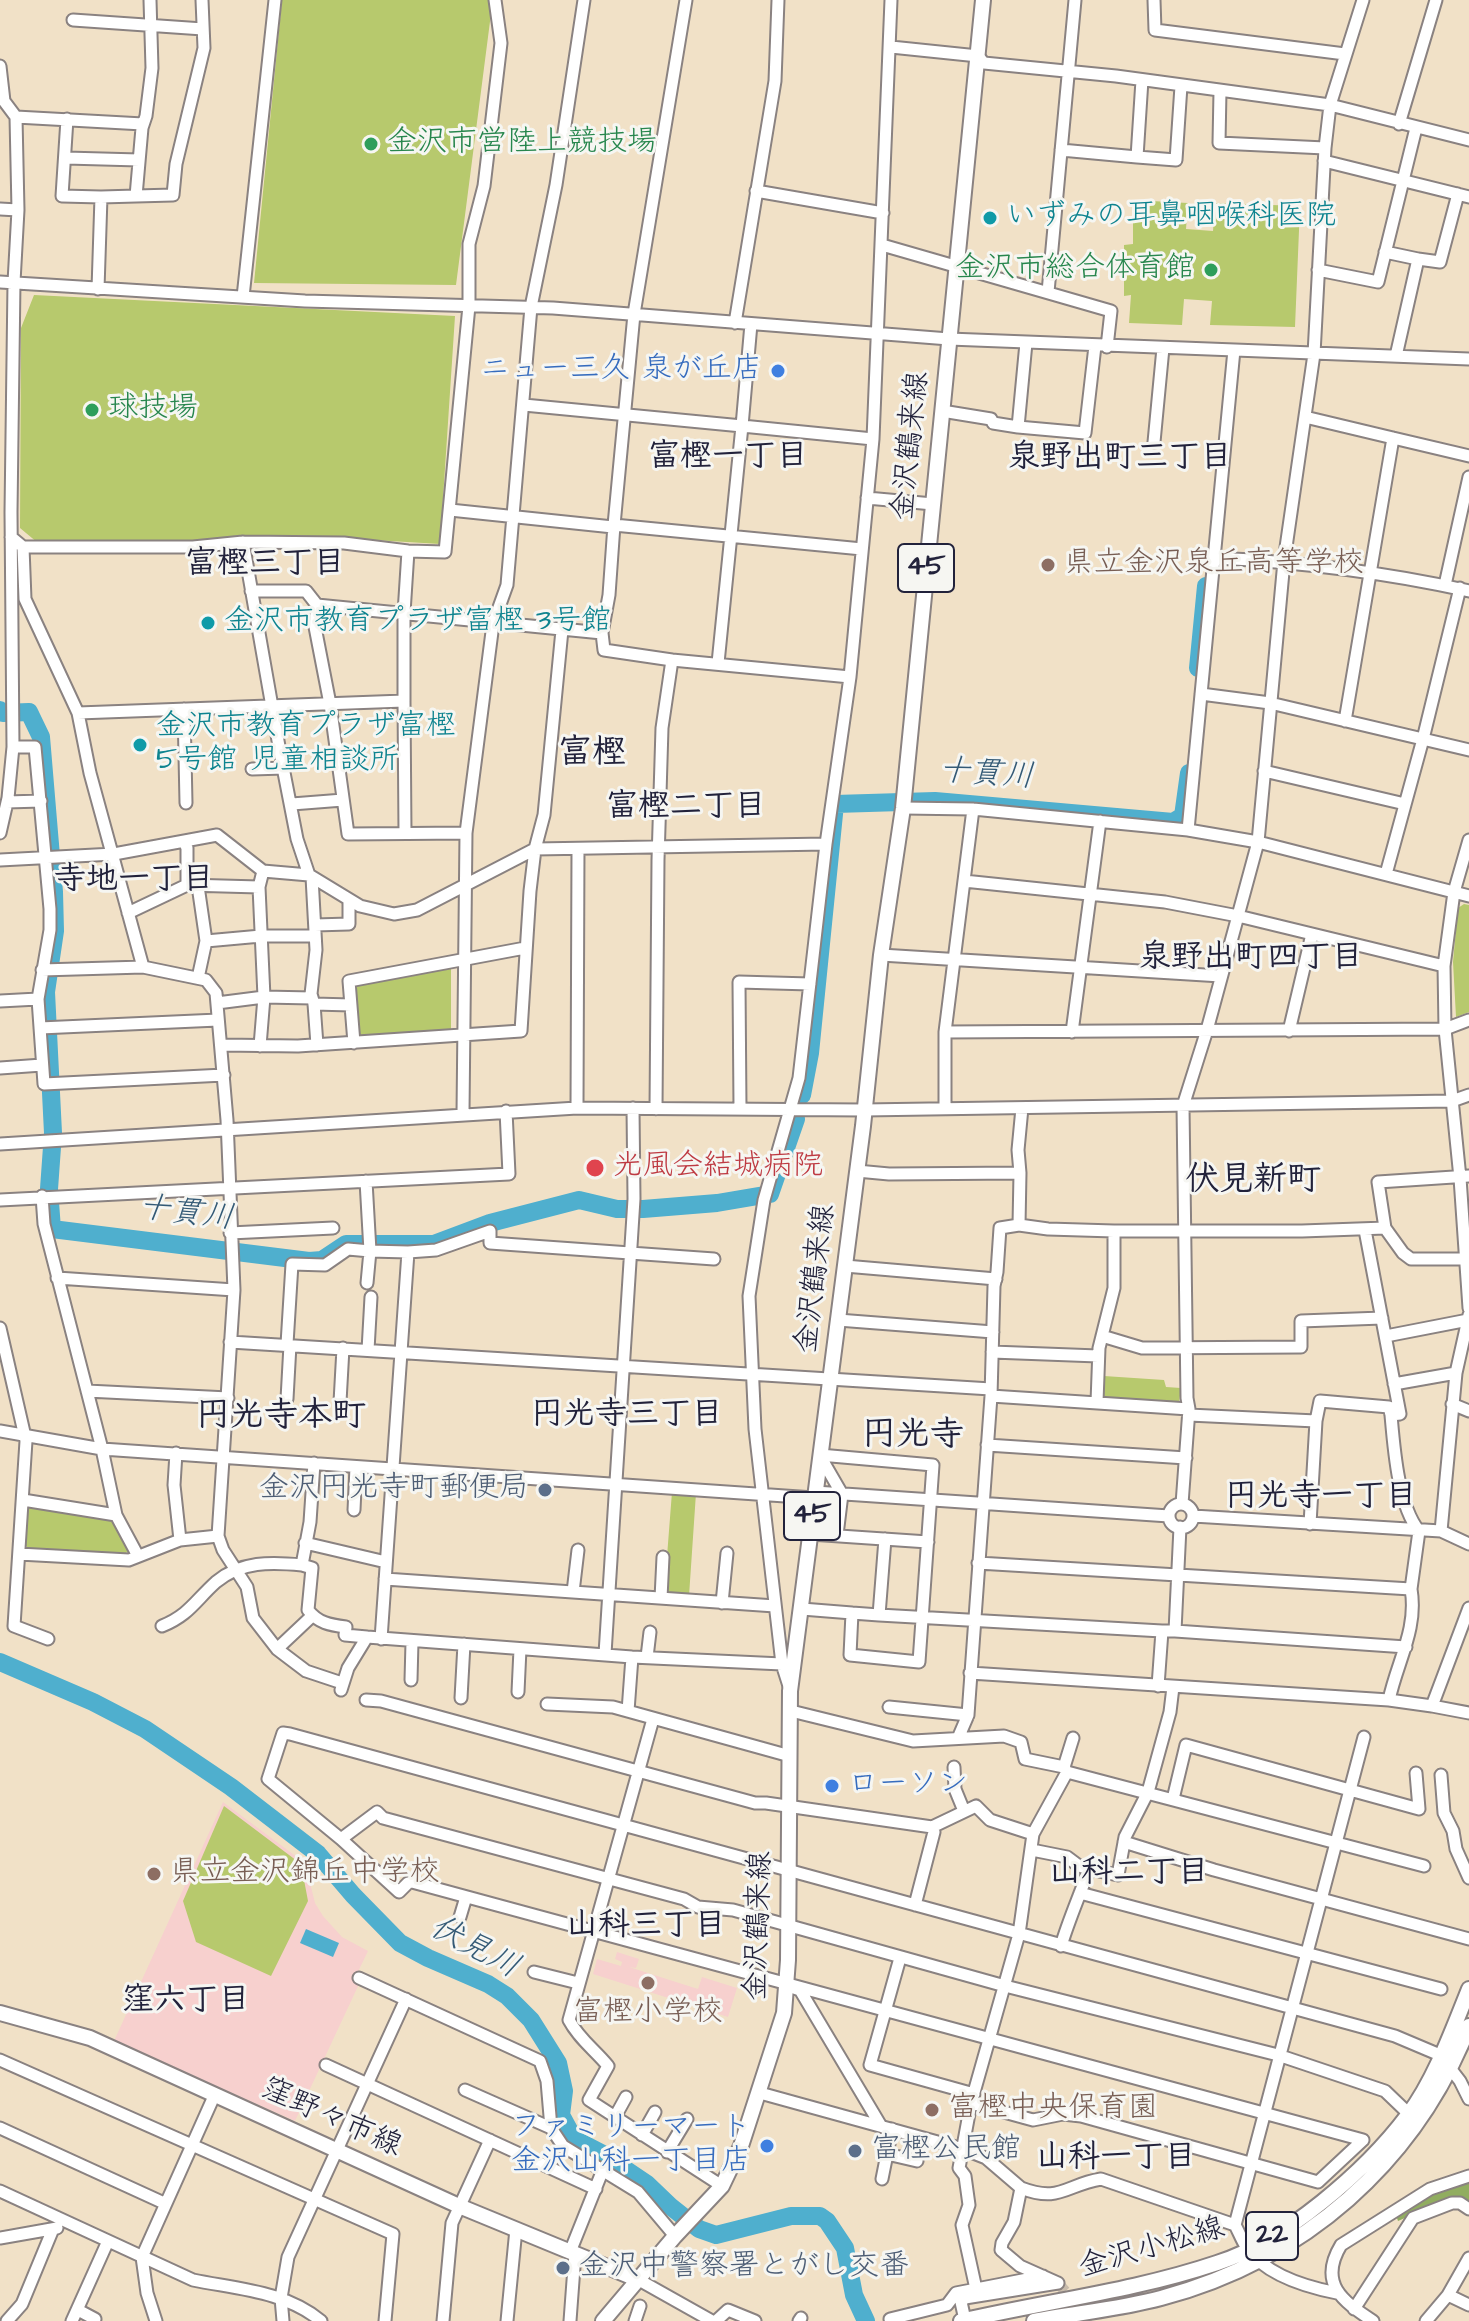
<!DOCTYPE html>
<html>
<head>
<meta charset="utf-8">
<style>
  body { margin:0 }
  canvas { display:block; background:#f1e1c7 }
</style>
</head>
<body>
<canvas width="1469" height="2321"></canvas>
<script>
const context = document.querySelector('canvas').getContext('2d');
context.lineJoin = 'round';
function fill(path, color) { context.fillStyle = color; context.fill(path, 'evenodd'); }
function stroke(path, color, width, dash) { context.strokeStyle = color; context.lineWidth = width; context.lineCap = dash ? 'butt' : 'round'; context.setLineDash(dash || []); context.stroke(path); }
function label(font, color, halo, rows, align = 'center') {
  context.font = font + ' "Architects Daughter","Klee One",sans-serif'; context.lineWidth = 6; context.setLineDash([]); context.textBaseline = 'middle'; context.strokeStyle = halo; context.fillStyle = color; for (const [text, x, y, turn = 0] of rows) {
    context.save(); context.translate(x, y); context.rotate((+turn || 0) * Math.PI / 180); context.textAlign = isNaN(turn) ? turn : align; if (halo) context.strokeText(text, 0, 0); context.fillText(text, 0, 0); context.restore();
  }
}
fill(new Path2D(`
  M223 1802 305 1863 315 1903 323 1916 342 1937 368 1951 355 1978 360 1982 295 2121 114 2041Z
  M617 1952 639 1959 636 1968 629 1967 698 1989 702 1977 737 1988 728 2017 593 1974 597 1959 621 1966 622 1962 615 1959Z`), '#f7d0ce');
fill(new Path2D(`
  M282 0H488L492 6 456 285 254 283Z
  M1133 200 1188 203 1186 229 1213 231 1215 203 1300 206 1295 327 1210 325 1212 301 1184 299 1182 325 1129 323 1131 295 1124 296V245L1133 244Z
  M34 295 455 316 440 544 291 535H240L191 543H38L20 528 21 328Z
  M1464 904 1469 905V1012L1456 1017 1453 962 1458 908Z
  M451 967V1032L359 1037 354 984Z
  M1104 1376 1164 1380 1166 1387 1181 1388 1179 1403 1103 1398Z
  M672 1492 696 1493 689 1596 664 1595Z
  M32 1505 107 1519 114 1523 129 1550 125 1554 29 1549 25 1545 26 1509Z
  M224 1806 301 1864 308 1901 271 1976 196 1942 183 1901Z`), '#b7c96d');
fill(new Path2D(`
  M1469 2182V2206L1451 2198 1398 2221 1396 2215 1433 2191Z`), '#91ad60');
fill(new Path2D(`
  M306 1929 339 1943 333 1957 300 1943Z`), '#4fafce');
stroke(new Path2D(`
  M1198 668 1206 586
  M0 710 3 713 29 712 41 737 54 892 55 931 46 992 53 1133 49 1189 52 1229 309 1261 322 1260 346 1244H434L490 1223 579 1200 617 1209H643L717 1203 770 1194 796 1119
  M802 1095 810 1053 835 804 935 801 1173 822 1183 816 1189 773
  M0 1662 93 1702 145 1729 231 1787 318 1854 353 1895 400 1943 428 1958 488 1984 507 1996 531 2020 558 2063 564 2091 561 2115 574 2139 601 2153 647 2184 670 2206 699 2229 716 2235 791 2216H820L827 2221 845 2248 854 2295 866 2321`), '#4fafce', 18);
stroke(new Path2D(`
  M1058 2283 1091 2321`), '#c8bbab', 11, [11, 5.5]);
const minor = new Path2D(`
  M1154 0 1155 30 1345 54
  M73 20 203 29
  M891 47 978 56 984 63 1116 76 1330 105 1469 140
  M0 66 4 101 16 117 18 210 14 282 11 512 13 747 8 798 0 833
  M1220 91 1219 143 1325 148
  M16 117 143 124
  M67 119 62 196 101 197
  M1399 124 1436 0
  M1061 150 1137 157 1142 80
  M1137 157 1176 160 1181 86
  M66 158 139 160
  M1324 161 1469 197
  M756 191 883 213
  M136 196 173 195 176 164 204 48 202 0
  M0 209 18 210
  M882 245 1111 311 1107 347
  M1385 252 1418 259
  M1318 270 1378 282 1416 128
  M0 282 305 301 553 308 949 339 1469 359
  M98 289 101 197 136 196 142 128 146 116 152 68 150 0
  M1048 292 1075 0
  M243 297 275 0
  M735 323 775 81 778 0
  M1396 356 1418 259 1440 262 1458 194
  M524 405 742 426 751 324
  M942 411 991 419 993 423 1018 427 1026 343
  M1305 417 1393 438
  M1018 427 1085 433 1095 346
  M1154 442 1163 348
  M867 498 933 504
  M450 510 613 527
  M614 525 634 314 686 0
  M11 537 23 547H193L243 542 344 543 408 551 445 552 469 306V244L484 186 501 43 495 0
  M243 542 280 752 297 839 309 875
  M23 547 25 599 78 713 90 773 143 967
  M1214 558C1301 562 1384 572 1469 591
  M1445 585 1469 477
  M251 591H306L317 605 602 633
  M317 605 315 627 330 704 348 834 466 833
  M718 663 742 426 873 439
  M850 677 672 660 604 650 602 633 609 595 614 525 862 549
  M1201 694 1270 703 1469 750
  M404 701 405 833
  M184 709 186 803
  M78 713 404 701V613L408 551
  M1345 721 1393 438 1469 456
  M13 747H35L50 909V930L38 999 44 1084 224 1075
  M252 769 284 768
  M1264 771 1405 804
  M7 802 41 801
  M292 804 343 800
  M903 808 973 809 1188 830 1258 842 1469 896
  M1188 830 1234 350
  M1469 840 1454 892 1444 966 1445 1029 1460 1178 1469 1308
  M184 841 187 848V885
  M0 860 114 854 217 835 263 871 309 875 360 906 394 914 417 910 535 849 826 844
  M1386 874 1423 739 1460 588
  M312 877 316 950 311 994 314 1004 317 1045
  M964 881 1165 902 1238 916 1444 966
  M198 886 206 941
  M259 887 264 997 260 1046
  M128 913 187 885 259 887 263 871
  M315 925 349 924V900
  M881 955 1221 976
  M42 970 143 967 206 980 216 993 227 1120 234 1290 218 1536 223 1550 247 1587 253 1618 277 1649 306 1671 342 1683
  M198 978 206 941 261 936H315
  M0 1001 38 999
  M217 1003 264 997 312 998
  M314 1004 351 1005
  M40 1028 218 1020
  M1289 1031 1312 934
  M945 1032 1445 1029 1469 1020
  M1072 1032 1100 821
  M354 1043 349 981 525 948
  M222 1045 298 1046 521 1031 530 891 535 849 544 815 562 630
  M0 1068 42 1065
  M945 1107V1032L973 809
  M577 1108 578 849
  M740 1108 739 982 810 984
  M656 1109 658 860 662 728 672 660
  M463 1113 466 833 493 624 507 585 531 307 556 185 584 0
  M0 1144 577 1108 864 1110 1452 1101 1469 1095
  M857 1171 889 1174 1020 1173 1019 1225
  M1020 1173 1018 1150 1022 1108
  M366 1181 370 1251 408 1252 381 1639
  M42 1196 44 1224 102 1449 116 1515 138 1556
  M0 1200 509 1174 506 1111
  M1385 1228 1403 1253 1411 1259H1469
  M1365 1230 1400 1414 1391 1415C1394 1449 1398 1505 1419 1531L1411 1589
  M230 1233 333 1228
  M408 1252 436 1250 490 1231V1243L714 1259
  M845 1266 996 1279
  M57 1278 234 1290
  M1469 1315 1456 1373 1441 1531 1469 1544
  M838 1320 993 1332
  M0 1328 26 1441 14 1626 48 1639
  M1102 1336 1142 1348 1301 1347V1321L1382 1318
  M1386 1336 1468 1320
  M230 1342 991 1389
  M287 1344 292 1264 325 1265 348 1249 370 1251 367 1283
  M368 1350 371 1297
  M992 1352 1098 1356
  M1394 1384 1456 1373
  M87 1391 228 1398
  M991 1396 1189 1409
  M287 1399 290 1345
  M340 1402 343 1348
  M1097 1402 1099 1348 1114 1288V1231
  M1452 1404 1469 1411
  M1189 1415 1316 1421 1320 1401 1389 1407 1391 1415
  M0 1431 102 1449 814 1498
  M987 1445 1186 1458
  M176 1453 174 1485 180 1540
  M820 1456 842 1494 837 1535
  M314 1463 310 1522 302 1565 312 1568 308 1610C318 1623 330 1625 346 1627L345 1635 367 1637
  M815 1492 1169 1516
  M23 1500 116 1515
  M1182 1504 1189 1409 1187 1398 1183 1106 1207 1030 1258 842 1284 561 1314 354 1325 148 1330 105 1363 0
  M1169 1516a12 12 0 1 1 24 0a12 12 0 1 1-24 0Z
  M354 1510 356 1467
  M1193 1516 1441 1531
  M1310 1524 1316 1421
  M810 1534 928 1542
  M305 1543 386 1562
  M19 1554 129 1560 180 1540 218 1536
  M978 1563 1411 1589C1418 1629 1397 1662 1389 1700
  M385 1579 775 1606
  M573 1592 578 1550
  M661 1598 663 1557
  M722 1603 727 1553
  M802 1609 852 1613 850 1655 919 1662 933 1465 820 1455
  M852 1613 879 1615 885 1539
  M879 1615 1162 1631
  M162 1626C189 1615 195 1601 216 1582 241 1561 271 1562 302 1565
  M1175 1631 1406 1647
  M277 1649 312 1616
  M605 1654 634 1199 633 1108
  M647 1657 650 1632
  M970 1673 1389 1700 1432 1706 1469 1608
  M411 1680 412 1642
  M789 1686 782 1664 755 1429 749 1296 764 1200 799 1078 826 844 850 677 873 439 891 0
  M1158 1686 1162 1631H1175L1180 1527
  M341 1690 348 1668 367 1637 632 1657 782 1664
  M518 1692 520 1649
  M461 1698 464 1644
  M366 1700 381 1701 755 1803H766L932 1827 976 1806 990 1820 1033 1834 1019 1934 971 2103 959 2168 965 2176 969 2205 962 2225 976 2289
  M547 1704 613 1707 790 1756
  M1432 1706 1469 1713
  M889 1707 968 1715
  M628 1711 632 1657
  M791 1711 913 1741 1004 1736 1021 1742 1025 1759 1064 1767 1067 1772 1424 1866
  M653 1719 569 2020C579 2039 595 2050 608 2066L589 2100 722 2186
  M959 1736 968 1715 991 1396 994 1286 997 1272 1000 1228 1019 1225 1048 1229 1114 1231H1302L1385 1228 1378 1182 1469 1176
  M954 1767 955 1789 964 1811
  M1064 1767 1073 1738
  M1441 1775 1444 1813 1453 1831 1456 1849 1469 1878
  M1173 1799 1186 1745 1419 1809 1416 1773
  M1033 1834 1067 1772
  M341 1839 399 1892 408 1883 412 1882 1363 2140
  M1124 1842 1214 1870 1469 1939
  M1032 1850 1067 1857 1079 1866 1089 1869 1118 1875 1125 1837 1148 1792 1170 1712 1173 1687
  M1080 1893 1441 1989
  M915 1905 934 1832 932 1827
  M460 1917 466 1897
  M1061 1946C1069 1919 1080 1895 1089 1869
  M900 1958 870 2065 974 2094
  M534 1972 578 1983
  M359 1978 540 2061 547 2081 551 2128 563 2146 638 2192 675 2236
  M794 1988 800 1990 881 2126
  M0 2060 393 2234 385 2321
  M326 2065 596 2189
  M465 2090 551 2128
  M760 2093 963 2149 986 2158 1021 2188
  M971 2103 1033 2120 1063 2114 1081 2116 1318 2182 1363 2140
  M1409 2114 1385 2091 1278 2055 1005 1986 733 1910 698 1907 684 1899 383 1818 377 1812 341 1839 268 1779 283 1733 290 1734 1395 2036 1440 2055 1460 2081 1469 2099
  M615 2117 626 2097
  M0 2128 164 2203
  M642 2135 655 2112
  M667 2152 687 2119
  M887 2154 917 2161
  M882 2179 892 2129
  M0 2191 180 2274 193 2280C237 2289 285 2291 321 2321
  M1235 2225 1364 1737
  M0 2238 57 2228
  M570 2252 602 2172
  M639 2280 712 2321
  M1058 2283 1020 2266 1001 2250 1002 2243 1014 2222 1021 2188C1060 2203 1065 2185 1101 2179L1235 2225C1239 2232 1242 2241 1247 2248 1266 2275 1306 2287 1337 2293
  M1448 2295 1469 2305
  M1354 2309 1413 2218 1452 2203H1460L1469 2209
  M78 2310 95 2319
  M890 2319 947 2305 956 2293 1043 2276
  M965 2320 961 2302 965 2298 1058 2283
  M7 2321 22 2304 53 2229
  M72 2321 108 2241
  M156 2321 147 2293 142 2257 215 2094
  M283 2321 281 2298 288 2257 406 1999
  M443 2321 452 2223 490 2140
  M507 2321 516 2229
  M570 2321 575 2254
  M635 2321 640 2306
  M716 2321 728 2310 755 2321
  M799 2321 801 2318
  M1373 2321C1342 2301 1318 2283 1341 2245L1430 2189 1469 2176
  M1426 2321 1448 2295 1469 2258`);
const major = new Path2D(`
  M0 2013 90 2038 459 2206 639 2280
  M603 2321 675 2236 722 2186 741 2146 784 2013 788 1960 790 1691 863 1126 881 955 903 808 983 0
  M961 2321C1047 2301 1134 2291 1217 2263 1284 2242 1366 2171 1408 2115 1434 2081 1453 2029 1469 1989
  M1034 2321C1076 2313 1120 2309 1161 2298 1304 2260 1415 2163 1469 2026`);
stroke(minor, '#8a8281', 15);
stroke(major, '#8a8281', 18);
stroke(minor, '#fff', 11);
stroke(major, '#fff', 14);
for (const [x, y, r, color] of [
  [371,144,8,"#2e9e5b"],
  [990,218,8,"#0f9aa8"],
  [1211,270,8,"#2e9e5b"],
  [778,371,8,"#3f7fe0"],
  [92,410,8,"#2e9e5b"],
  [1048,565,8,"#8d6e63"],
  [208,623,8,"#0f9aa8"],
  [140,745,8,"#0f9aa8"],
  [595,1168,10,"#e0444e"],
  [545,1490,8,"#5c6f8a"],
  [832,1786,8,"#3f7fe0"],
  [154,1874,8,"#8d6e63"],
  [648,1983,8,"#8d6e63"],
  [932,2110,8,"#8d6e63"],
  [767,2146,8,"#3f7fe0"],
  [855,2151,8,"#5c6f8a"],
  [563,2268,8,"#5c6f8a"]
]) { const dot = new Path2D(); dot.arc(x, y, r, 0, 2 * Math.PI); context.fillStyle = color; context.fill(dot); stroke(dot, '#f6f6f2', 3); }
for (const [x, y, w] of [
  [926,568,56],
  [812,1516,56],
  [1272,2236,52]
]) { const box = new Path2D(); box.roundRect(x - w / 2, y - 24, w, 48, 6); context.fillStyle = '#f6f6f2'; context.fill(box); stroke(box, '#22223b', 2); }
label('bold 28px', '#22223b', null, [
  ["45",926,568],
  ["45",812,1516],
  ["22",1272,2236]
]);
label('30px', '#27864d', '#f6f6f2', [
  ["金沢市営陸上競技場",387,144],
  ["金沢市総合体育館",1195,270,"right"],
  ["球技場",108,410]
], 'left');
label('30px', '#0d838f', '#f6f6f2', [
  ["いずみの耳鼻咽喉科医院",1006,218],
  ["金沢市教育プラザ富樫 3号館",224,623],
  ["金沢市教育プラザ富樫",156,728],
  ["5号館 児童相談所",156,762]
], 'left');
label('30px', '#366cbe', '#f6f6f2', [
  ["ニュー三久 泉が丘店",762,371],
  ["ローソン",848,1786,"left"],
  ["ファミリーマート",751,2129],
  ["金沢山科一丁目店",751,2163]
], 'right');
label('30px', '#22223b', '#f6f6f2', [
  ["金沢鶴来線",912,446,-84],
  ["金沢鶴来線",817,1279,-83],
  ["金沢鶴来線",760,1926,-88],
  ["窪野々市線",331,2119,24],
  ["金沢小松線",1152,2249,-16]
]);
label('30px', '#785e54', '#f6f6f2', [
  ["県立金沢泉丘高等学校",1064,565],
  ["県立金沢錦丘中学校",170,1874],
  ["富樫小学校",648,2014,"center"],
  ["富樫中央保育園",948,2110]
], 'left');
label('30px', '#be3a42', '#f6f6f2', [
  ["光風会結城病院",613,1168]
], 'left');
label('30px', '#4e5e75', '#f6f6f2', [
  ["金沢円光寺町郵便局",529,1490,"right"],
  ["富樫公民館",871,2151],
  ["金沢中警察署とがし交番",579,2268]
], 'left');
label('bold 32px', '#22223b', '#f6f6f2', [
  ["富樫一丁目",728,458],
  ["泉野出町三丁目",1120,459],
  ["富樫三丁目",265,565],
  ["富樫二丁目",686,808],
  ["寺地一丁目",134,881],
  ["泉野出町四丁目",1251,959],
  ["円光寺三丁目",627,1416],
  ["円光寺一丁目",1321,1498],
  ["山科二丁目",1129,1874],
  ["山科三丁目",646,1927],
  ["窪六丁目",186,2002],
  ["山科一丁目",1116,2159]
]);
label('italic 32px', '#345a76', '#f6f6f2', [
  ["十貫川",986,776,4],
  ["十貫川",186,1215,7],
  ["伏見川",474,1949,28]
]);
label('bold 34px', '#22223b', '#f6f6f2', [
  ["富樫",592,755],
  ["伏見新町",1253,1182],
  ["円光寺本町",281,1418],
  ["円光寺",913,1437]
]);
</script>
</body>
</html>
